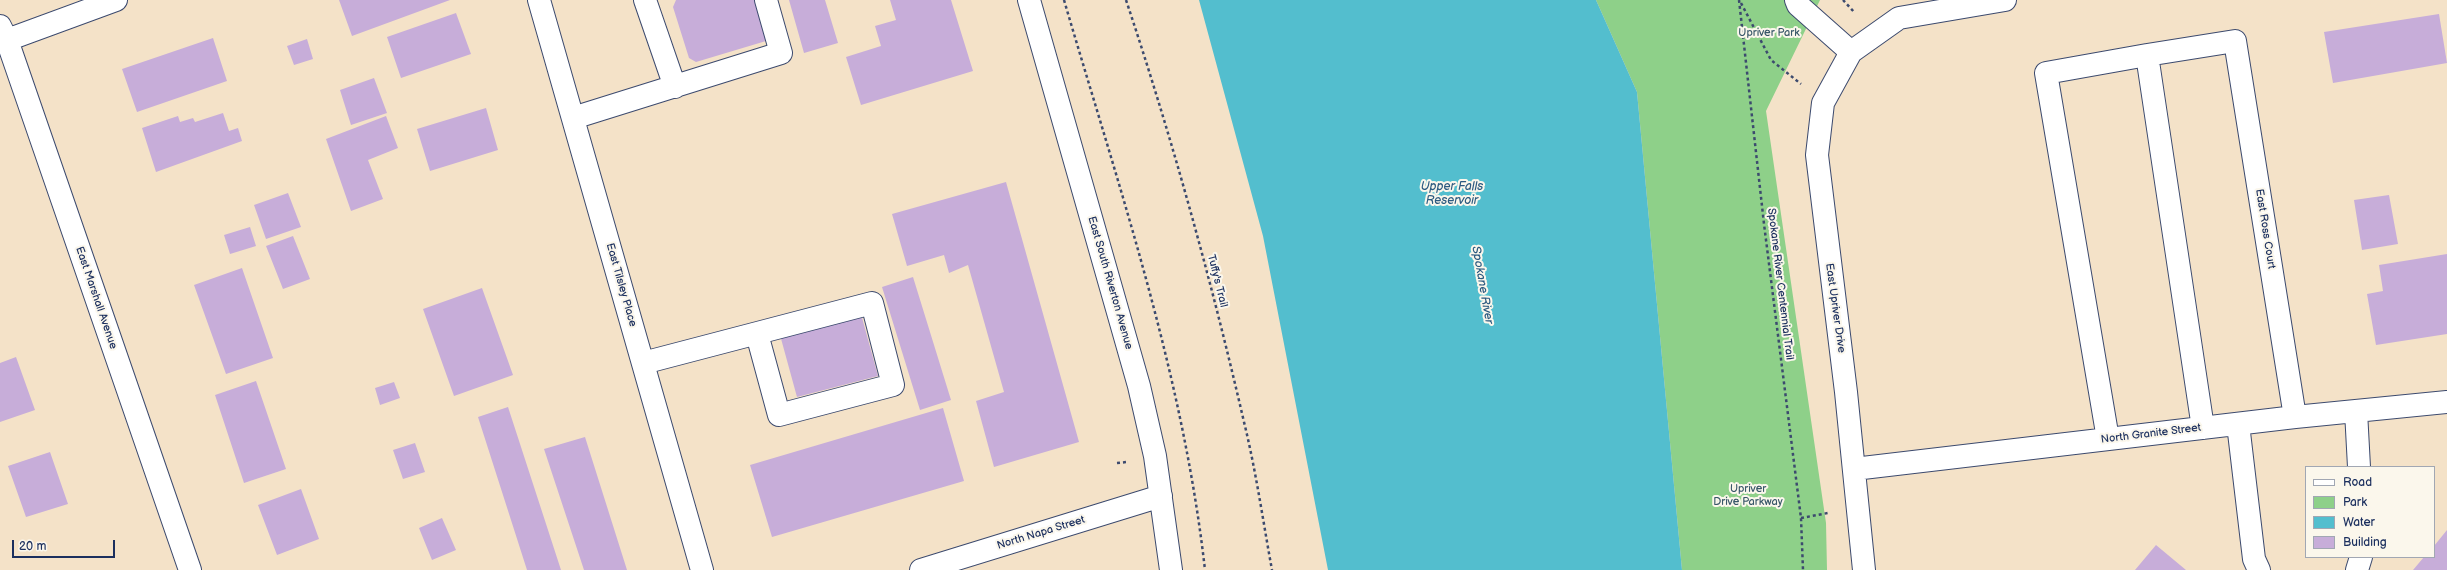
<!DOCTYPE html>
<html>
<head>
<meta charset="utf-8">
<style>
  body { margin:0 }
  #map { position:relative; width:2447px; height:570px; overflow:hidden; background:#f4e2c8; font-family:"Balsamiq Sans",sans-serif }
  canvas { display:block }
  .legend { position:absolute; left:2305px; top:466px; width:130px; height:92px; box-sizing:border-box; background:#fbf7ec; border:1px solid #a1a7b3; margin:0; padding:5px 7px; list-style:none; font-size:12px; color:#1b2f5e }
  .legend li { display:flex; align-items:center; gap:8px; height:20px }
  .legend b { width:20px; border:1px solid #a1a7b3 }
  .scale { position:absolute; left:12px; top:540px; width:103px; height:18px; box-sizing:border-box; border:2px solid #1b2f5e; border-top:0; padding-left:5px; font-size:12px; line-height:14px; white-space:nowrap; color:#1b2f5e; -webkit-text-stroke:3px #fbf7ec; paint-order:stroke }
</style>
</head>
<body>
<div id="map">
<canvas width="2447" height="570"></canvas>
<ul class="legend">
<li><b style="height:5px;background:#fff"></b>Road</li>
<li><b style="height:11px;background:#8ed089"></b>Park</li>
<li><b style="height:11px;background:#53bece"></b>Water</li>
<li><b style="height:11px;background:#c7add9"></b>Building</li>
</ul>
<div class="scale">20 m</div>
</div>
<script>
const context = document.querySelector('canvas').getContext('2d');
context.lineJoin = 'round';
function fill(path, color) { context.fillStyle = color; context.fill(path, 'evenodd'); }
function stroke(path, color, width, dash) { context.strokeStyle = color; context.lineWidth = width; context.lineCap = dash ? 'butt' : 'round'; context.setLineDash(dash || []); context.stroke(path); }
function label(font, color, halo, rows, align = 'center') {
  context.font = font + ' "Balsamiq Sans",sans-serif'; context.lineWidth = 4; context.setLineDash([]); context.textBaseline = 'middle'; context.strokeStyle = halo; context.fillStyle = color; for (const [text, x, y, turn = 0] of rows) {
    context.save(); context.translate(x, y); context.rotate((+turn || 0) * Math.PI / 180); context.textAlign = isNaN(turn) ? turn : align; if (halo) context.strokeText(text, 0, 0); context.fillText(text, 0, 0); context.restore();
  }
}
fill(new Path2D(`
  M1596 0H1820L1766 111 1826 523 1827 570H1682L1637 92Z`), '#8ed089');
fill(new Path2D(`
  M1199 0H1596L1637 92 1682 570H1328L1263 236Z`), '#53bece');
fill(new Path2D(`
  M339 0H450L352 36Z
  M676 0H761L766 41 696 62 689 58 673 7Z
  M789 0H825L838 43 804 53Z
  M890 0H951L973 71 861 105 846 57 881 46 875 26 896 20Z
  M456 13 471 54 401 78 387 37Z
  M2439 14 2447 63 2333 83 2324 32Z
  M213 38 227 81 137 112 122 69Z
  M307 39 313 59 294 65 287 46Z
  M374 78 387 113 351 125 340 90Z
  M486 108 498 150 430 171 417 129Z
  M223 113 229 131 238 128 242 141 156 172 142 128 178 116 180 122 193 118 195 122Z
  M386 116 398 148 368 160 383 199 351 211 326 139Z
  M1006 182 1079 442 994 467 976 401 1004 392 968 265 949 273 944 255 907 266 892 214Z
  M288 193 301 227 266 239 254 205Z
  M2389 195 2398 244 2362 250 2354 200Z
  M250 227 256 246 230 254 224 235Z
  M293 236 310 279 283 289 266 246Z
  M2447 254V334L2376 345 2367 294 2383 291 2379 265Z
  M242 268 273 358 226 374 194 285Z
  M913 277 951 400 920 410 882 287Z
  M482 288 513 375 454 396 423 309Z
  M861 314 878 376 797 397 780 335Z
  M16 357 35 410 0 422V363Z
  M256 381 286 469 244 483 215 395Z
  M394 382 400 398 380 405 375 388Z
  M508 407 561 570H527L478 417Z
  M943 408 964 481 772 537 750 465Z
  M585 437 627 570H584L544 449Z
  M415 443 425 472 403 479 393 450Z
  M50 452 68 504 26 517 8 466Z
  M301 489 319 539 277 555 258 505Z
  M442 518 456 550 432 560 419 528Z
  M2447 530V570H2413L2424 557H2434V546Z
  M2156 545 2186 570H2135Z`), '#c7add9');
const minor = new Path2D(`
  M539 0 702 570
  M645 0 675 87
  M1029 0 1139 386 1155 456 1171 570
  M1796 0 1798 5 1851 52
  M0 26 7 40 190 570
  M0 37 7 40 116 0
  M2147 55 2235 41 2295 417
  M573 118 781 53 766 0
  M643 363 872 303 893 385 779 415 757 334
  M2356 411 2359 467
  M2238 424 2254 559 2259 570
  M2108 439 2046 73 2147 55 2203 428
  M1854 469 2295 417 2447 402
  M921 570 1161 496
  M1864 570 1846 392 1817 155 1823 103 1851 52 1899 18 2005 0
  M2357 570 2361 557`);
stroke(minor, '#3c4a6e', 24);
stroke(new Path2D(`
  M1064 0C1119 188 1183 374 1205 570
  M1126 0C1172 138 1211 279 1244 422 1256 471 1263 521 1272 570
  M1739 0 1764 224 1801 518 1803 570
  M1843 0 1855 13
  M1741 3 1771 60 1801 84
  M1117 463 1127 462
  M1801 518 1828 513`), '#3c4a6e', 2.5, [3, 3]);
stroke(minor, '#fff', 22);
label('11px', '#385769', '#fbf7ec', [
  ["Upriver Park",1769,33],
  ["Upriver",1748,489],
  ["Drive Parkway",1748,502]
]);
label('11px', '#1b2f5e', '#fbf7ec', [
  ["East Ross Court",2265,229,81],
  ["Tuffy's Trail",1217,281,76],
  ["East South Riverton Avenue",1110,283,74],
  ["Spokane River Centennial Trail",1780,284,83],
  ["East Tilsley Place",621,285,74],
  ["East Marshall Avenue",96,298,71],
  ["East Upriver Drive",1835,308,82],
  ["North Granite Street",2151,434,-7],
  ["North Napa Street",1041,533,-17]
]);
label('italic 12px', '#2c5a80', '#fbf7ec', [
  ["Upper Falls",1452,187],
  ["Reservoir",1452,201],
  ["Spokane River",1482,285,80]
]);
</script>
</body>
</html>
